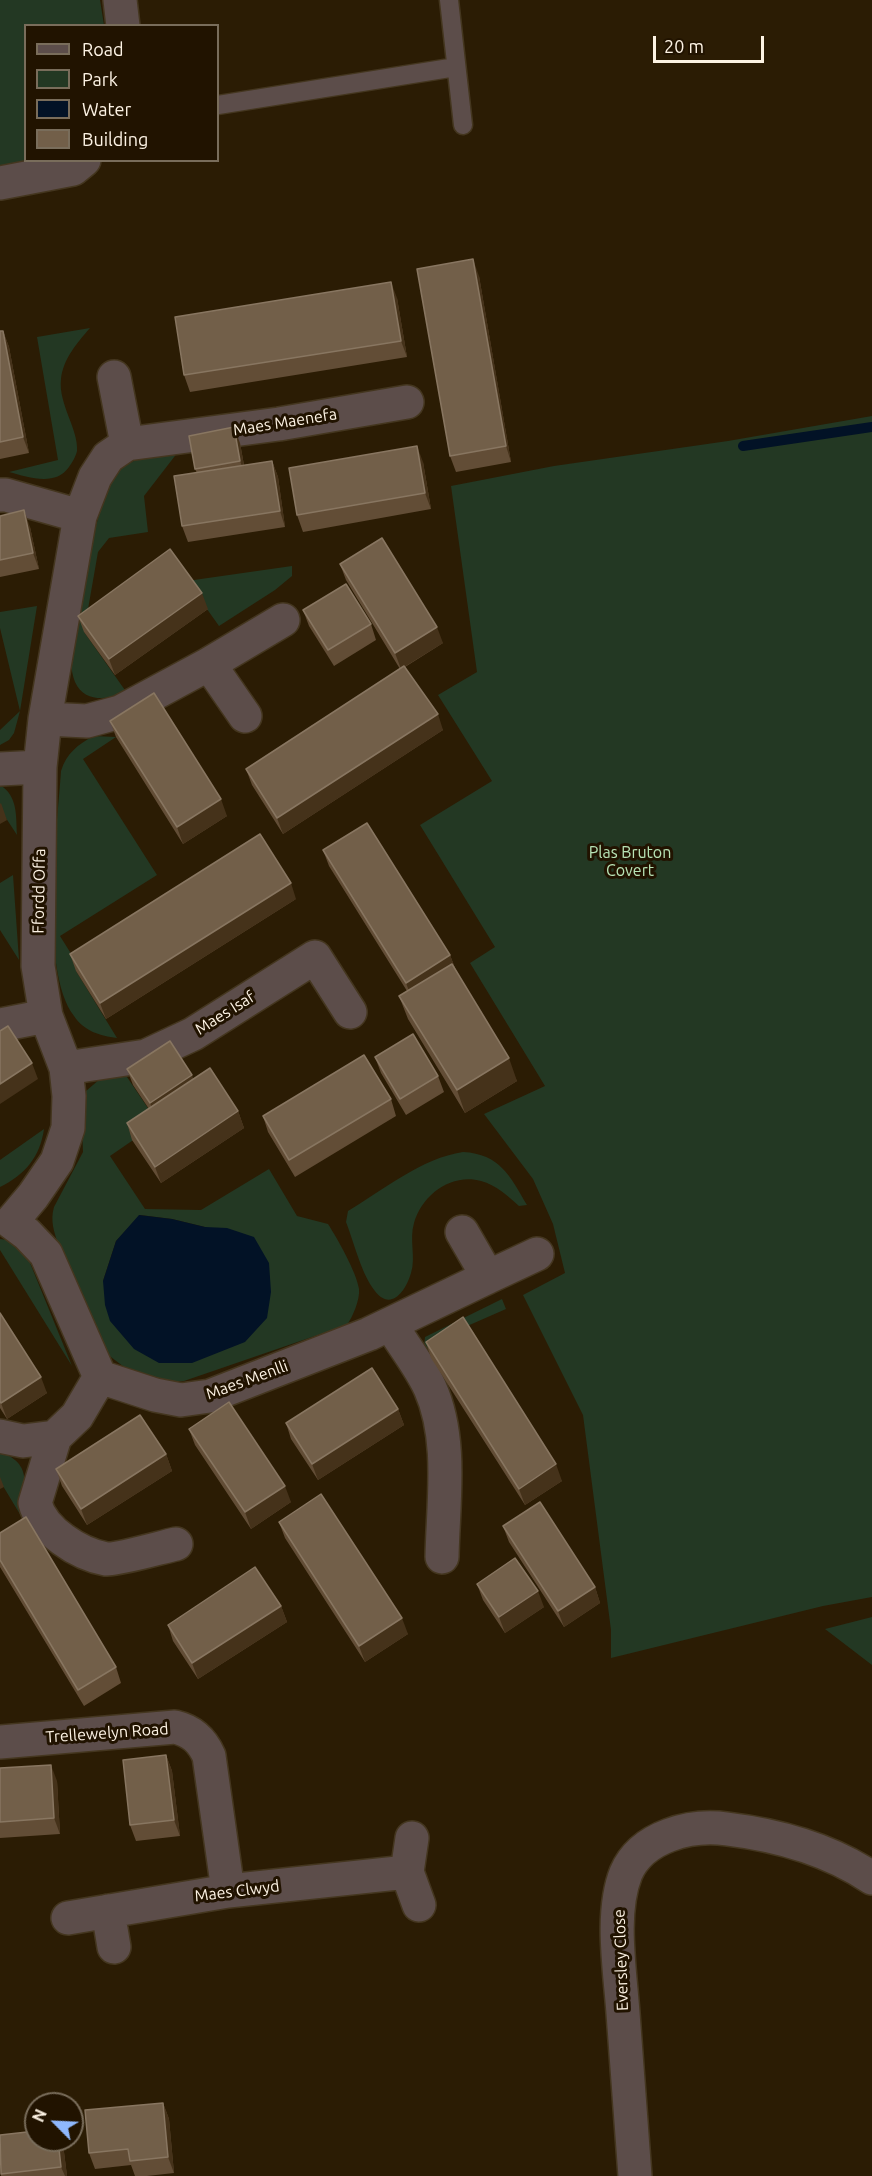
<!DOCTYPE html>
<html>
<head>
<meta charset="utf-8">
<style>
  body { margin:0 }
  #map { position:relative; width:872px; height:2176px; overflow:hidden; background:#2b1c04; font-family:Ubuntu,sans-serif }
  canvas { display:block }
  .legend { position:absolute; left:24px; top:24px; width:195px; height:138px; box-sizing:border-box; background:#211300; border:2px solid #796d5b; margin:0; padding:8px 10px; list-style:none; font-size:18px; color:#fdf3e4 }
  .legend li { display:flex; align-items:center; gap:12px; height:30px }
  .legend b { width:30px; border:2px solid #796d5b }
  .north { position:absolute; left:24px; top:2092px; width:60px; height:60px; box-sizing:border-box; background:#211300; border:2px solid #796d5b; border-radius:50%; rotate:294deg; font-size:16px; font-weight:700; line-height:24px; text-align:center; color:#fdf3e4 }
  .north::after { content:''; display:block; margin:auto; width:21px; height:27px; background:#8fb8fd; clip-path:polygon(50% 0,100% 100%,50% 72%,0 100%) }
  .scale { position:absolute; left:653px; top:36px; width:111px; height:27px; box-sizing:border-box; border:3px solid #fdf3e4; border-top:0; padding-left:8px; font-size:18px; line-height:21px; white-space:nowrap; color:#fdf3e4; -webkit-text-stroke:4px #211300; paint-order:stroke }
</style>
</head>
<body>
<div id="map">
<canvas width="872" height="2176"></canvas>
<ul class="legend">
<li><b style="height:8px;background:#5c4d4a"></b>Road</li>
<li><b style="height:16px;background:#233823"></b>Park</li>
<li><b style="height:16px;background:#021226"></b>Water</li>
<li><b style="height:16px;background:#725f49"></b>Building</li>
</ul>
<div class="north">N</div>
<div class="scale">20 m</div>
</div>
<script>
const context = document.querySelector('canvas').getContext('2d');
context.lineJoin = 'round';
function fill(path, color) { context.fillStyle = color; context.fill(path, 'evenodd'); }
function stroke(path, color, width, dash) { context.strokeStyle = color; context.lineWidth = width; context.lineCap = dash ? 'butt' : 'round'; context.setLineDash(dash || []); context.stroke(path); }
function label(font, color, halo, rows, align = 'center') {
  context.font = font + ' Ubuntu,sans-serif'; context.lineWidth = 6; context.setLineDash([]); context.textBaseline = 'middle'; context.strokeStyle = halo; context.fillStyle = color; for (const [text, x, y, turn = 0] of rows) {
    context.save(); context.translate(x, y); context.rotate((+turn || 0) * Math.PI / 180); context.textAlign = isNaN(turn) ? turn : align; if (halo) context.strokeText(text, 0, 0); context.fillText(text, 0, 0); context.restore();
  }
}
fill(new Path2D(`
  M0 0H100L104 25 26 26V160L33 161 0 166Z
  M90 328C77 343 63 359 61 379 58 404 79 430 77 451 76 456 72 463 69 467 55 487 28 477 9 472L58 460 37 337Z
  M872 416V1597L823 1606 611 1658V1630L583 1415 523 1295 565 1273 553 1224 533 1179 484 1114 545 1086 470 963 495 947 420 825 492 781 438 695 477 672 451 486 554 466 728 441Z
  M178 452 144 496 148 532 109 538 98 552 84 632 127 693C109 699 85 704 75 682 70 670 71 653 71 641 73 615 101 490 116 474 133 456 155 454 178 452Z
  M292 566V576L275 590 219 626 187 581Z
  M37 606 20 711 14 733 9 740 0 745V730L20 711 0 628V612Z
  M94 736 116 737 83 759 157 875 60 936 80 968 76 971 117 1038C100 1036 84 1031 74 1016 39 969 57 830 61 771 66 754 78 744 94 736Z
  M0 785C18 796 16 816 17 835L0 809Z
  M13 875 19 960 0 930V883Z
  M113 1076 127 1077 158 1123 110 1156 145 1209 201 1210 269 1169 297 1216 328 1224C337 1238 357 1273 359 1289 360 1300 353 1316 347 1325L184 1381 169 1382 128 1370 107 1354 59 1246C54 1232 50 1221 54 1207L83 1152 81 1103 86 1091 100 1079ZM140 1215 172 1219 205 1227 103 1281 116 1241Z
  M44 1129C40 1157 25 1175 0 1187V1160Z
  M463 1152C500 1154 510 1176 527 1205L519 1206C508 1196 496 1185 481 1181 451 1173 422 1195 414 1223 409 1240 416 1257 411 1273 404 1296 388 1312 372 1287 361 1271 353 1240 346 1222L348 1211C383 1190 422 1158 463 1152Z
  M0 1239 8 1240 26 1253 72 1366 0 1250Z
  M502 1299 506 1309 465 1327 428 1351 424 1346 425 1337Z
  M0 1452C38 1465 20 1493 24 1521L0 1481Z
  M872 1617V1665L825 1629Z`), '#233823');
fill(new Path2D(`
  M139 1215 172 1219 205 1227 227 1228 254 1237 269 1263 271 1292 267 1318 245 1342 192 1363H159L134 1349 110 1321 105 1305 103 1281 116 1241Z`), '#021226');
stroke(new Path2D(`
  M743 446 872 427`), '#021226', 10);
const lane = new Path2D(`
  M449 0 463 125
  M218 105 456 67`);
const street = new Path2D(`
  M120 0 123 26
  M0 183 73 169 84 160
  M127 444 279 424 407 402
  M0 495H6L80 516
  M209 664 283 620
  M45 719 87 721 120 712 209 664 245 716
  M0 769 40 767
  M0 1025 46 1016
  M66 1068 146 1056 193 1034 315 957 350 1012
  M488 1277 537 1254
  M391 1325C403 1345 420 1366 430 1388 453 1439 443 1503 442 1557
  M100 1377 46 1254 27 1234 11 1222 33 1196 57 1161 68 1128 69 1096 66 1068 46 1016 38 966 40 767 45 719 80 516 95 477 108 457 127 444 114 377
  M100 1377 155 1395 181 1400 210 1396 369 1334 488 1277 462 1232
  M100 1377 77 1416 55 1437 35 1503C42 1531 79 1554 106 1559 117 1560 162 1547 176 1544
  M0 1436 23 1441 55 1437
  M0 1742 175 1727C192 1731 202 1740 209 1756L228 1891
  M412 1838 407 1872 419 1905
  M108 1911 114 1947
  M68 1918 228 1891 407 1872
  M635 2176C631 2122 627 2067 623 2013 620 1970 610 1913 626 1873 642 1836 691 1824 727 1829 777 1835 830 1850 872 1878`);
stroke(lane, '#44361f', 21);
stroke(street, '#44361f', 36);
stroke(lane, '#5c4d4a', 18);
stroke(street, '#5c4d4a', 33);
fill(new Path2D(`
  M479 276 511 462 456 472 450 456Z
  M397 298 407 357 190 392 184 375Z
  M0 331H3L9 347 29 453 0 459Z
  M240 443 244 465 272 461 278 477 285 527 188 542 182 526 197 473 195 469Z
  M423 462 431 509 303 532 297 515Z
  M0 516 30 527 39 569 0 577Z
  M340 564 443 643 405 667 443 730 283 834 252 785 246 769 400 669 346 580Z
  M208 609 115 675 84 632 78 616Z
  M303 610 371 624 376 640 334 666 309 626Z
  M110 721 227 816 183 844 116 737Z
  M323 850 450 955 455 968 517 1081 465 1113 408 1019 399 996 407 991 329 866Z
  M296 899 106 1019 76 971 70 954Z
  M375 1057 438 1076 444 1092 406 1115 381 1073Z
  M127 1069 194 1079 238 1111 244 1128 161 1183 132 1140 127 1123 149 1109 133 1085Z
  M391 1099 396 1116 295 1177 268 1132 263 1116Z
  M0 1313 47 1393 7 1419 0 1408Z
  M426 1342 562 1481 525 1505 431 1358Z
  M398 1409 404 1425 318 1480 291 1439 286 1423Z
  M189 1429 291 1502 251 1529 195 1445Z
  M166 1454 172 1471 87 1525 62 1486 56 1469Z
  M279 1522 408 1634 365 1662 285 1538Z
  M503 1526 595 1587 600 1603 564 1627 509 1542Z
  M0 1533 116 1667 121 1683 84 1706 0 1567Z
  M477 1584 544 1607 505 1633 483 1600Z
  M281 1606 287 1622 198 1679 173 1641 168 1625Z
  M166 1755 172 1771 180 1836 136 1841 130 1825Z
  M0 1768 57 1781 60 1834 0 1838Z
  M163 2103 169 2119 174 2173 147 2176H135L131 2165 95 2169 89 2153Z
  M36 2140H61L63 2144 67 2176H1V2174Z`), '#624d36');
fill(new Path2D(`
  M473 259 479 276 511 462 506 446Z
  M391 282 397 298 407 357 401 341Z
  M3 331 9 347 29 453 23 437Z
  M234 427 240 443 246 477 240 461Z
  M417 446 423 462 431 509 425 493Z
  M272 461 278 477 285 527 280 511Z
  M24 510 30 527 39 569 33 553Z
  M202 593 208 609 115 675 109 659Z
  M437 627 443 643 401 669 395 653Z
  M438 714 443 730 283 834 277 818Z
  M221 799 227 816 183 844 177 827Z
  M1 803 7 820 0 824V804Z
  M291 883 296 899 106 1019 100 1003Z
  M450 955 456 971 412 999 406 983Z
  M509 1058 517 1081 465 1113 457 1090Z
  M32 1063 38 1079 0 1104V1084Z
  M192 1075 198 1091 156 1119 150 1103Z
  M238 1111 244 1128 161 1183 155 1167Z
  M41 1377 47 1393 7 1419 1 1403Z
  M398 1409 404 1425 318 1480 312 1464Z
  M166 1454 172 1471 87 1525 81 1509Z
  M556 1464 562 1481 525 1505 519 1489Z
  M0 1477 4 1487 0 1489Z
  M285 1486 291 1502 251 1529 245 1512Z
  M595 1587 600 1603 564 1627 558 1611Z
  M538 1591 544 1607 505 1633 499 1617Z
  M281 1606 287 1622 198 1679 192 1663Z
  M402 1618 408 1634 365 1662 359 1646Z
  M166 1755 172 1771 180 1836 174 1820Z
  M51 1765 57 1781 60 1834 54 1818Z
  M163 2103 169 2119 174 2173 168 2157Z
  M58 2140H61L63 2144 67 2176H65L61 2167Z`), '#45321a');
const building = new Path2D(`
  M473 259 506 446 450 456 417 269Z
  M391 282 401 341 184 375 175 317Z
  M0 331H3L23 437 0 442Z
  M234 427 240 461 195 469 189 436Z
  M417 446 425 493 297 515 289 468Z
  M272 461 280 511 182 526 174 476Z
  M24 510 33 553 0 560V516Z
  M382 538 437 627 395 653 340 564Z
  M170 549 202 593 109 659 78 616Z
  M346 584 371 624 328 650 303 610Z
  M404 666 438 714 277 818 246 769Z
  M154 693 221 799 177 827 110 721Z
  M367 823 450 955 406 983 323 850Z
  M260 834 291 883 100 1003 70 954Z
  M452 964 509 1058 457 1090 399 996Z
  M8 1026 32 1063 0 1084V1031Z
  M413 1034 438 1076 400 1099 375 1057Z
  M170 1041 192 1075 150 1103 127 1069Z
  M364 1055 391 1099 289 1160 263 1116Z
  M210 1068 238 1111 155 1167 127 1123Z
  M0 1313 41 1377 1 1403 0 1401Z
  M463 1317 556 1464 519 1489 426 1342Z
  M372 1368 398 1409 312 1464 286 1423Z
  M229 1402 285 1486 245 1512 189 1429Z
  M140 1415 166 1454 81 1509 56 1469Z
  M321 1494 402 1618 359 1646 279 1522Z
  M540 1502 595 1587 558 1611 503 1526Z
  M26 1517 116 1667 78 1690 0 1560V1533Z
  M515 1558 538 1591 499 1617 477 1584Z
  M255 1567 281 1606 192 1663 168 1625Z
  M166 1755 174 1820 130 1825 123 1760Z
  M51 1765 54 1818 0 1822V1768Z
  M163 2103 168 2157 130 2161 128 2149 89 2153 85 2110Z
  M36 2131V2140H58L61 2167 1 2174 0 2135Z`);
fill(building, '#725f49');
stroke(building, '#887661', 1.5);
label('16px', '#fdf3e4', '#211300', [
  ["Maes Maenefa",285,422,-9],
  ["Ffordd Offa",39,891,-89],
  ["Maes Isaf",225,1013,-32],
  ["Maes Menlli",247,1380,-20],
  ["Trellewelyn Road",107,1733,-4],
  ["Maes Clwyd",237,1891,-7],
  ["Eversley Close",621,1960,-92]
]);
label('16px', '#b8e4b6', '#211300', [
  ["Plas Bruton",630,853],
  ["Covert",630,871]
]);
</script>
</body>
</html>
